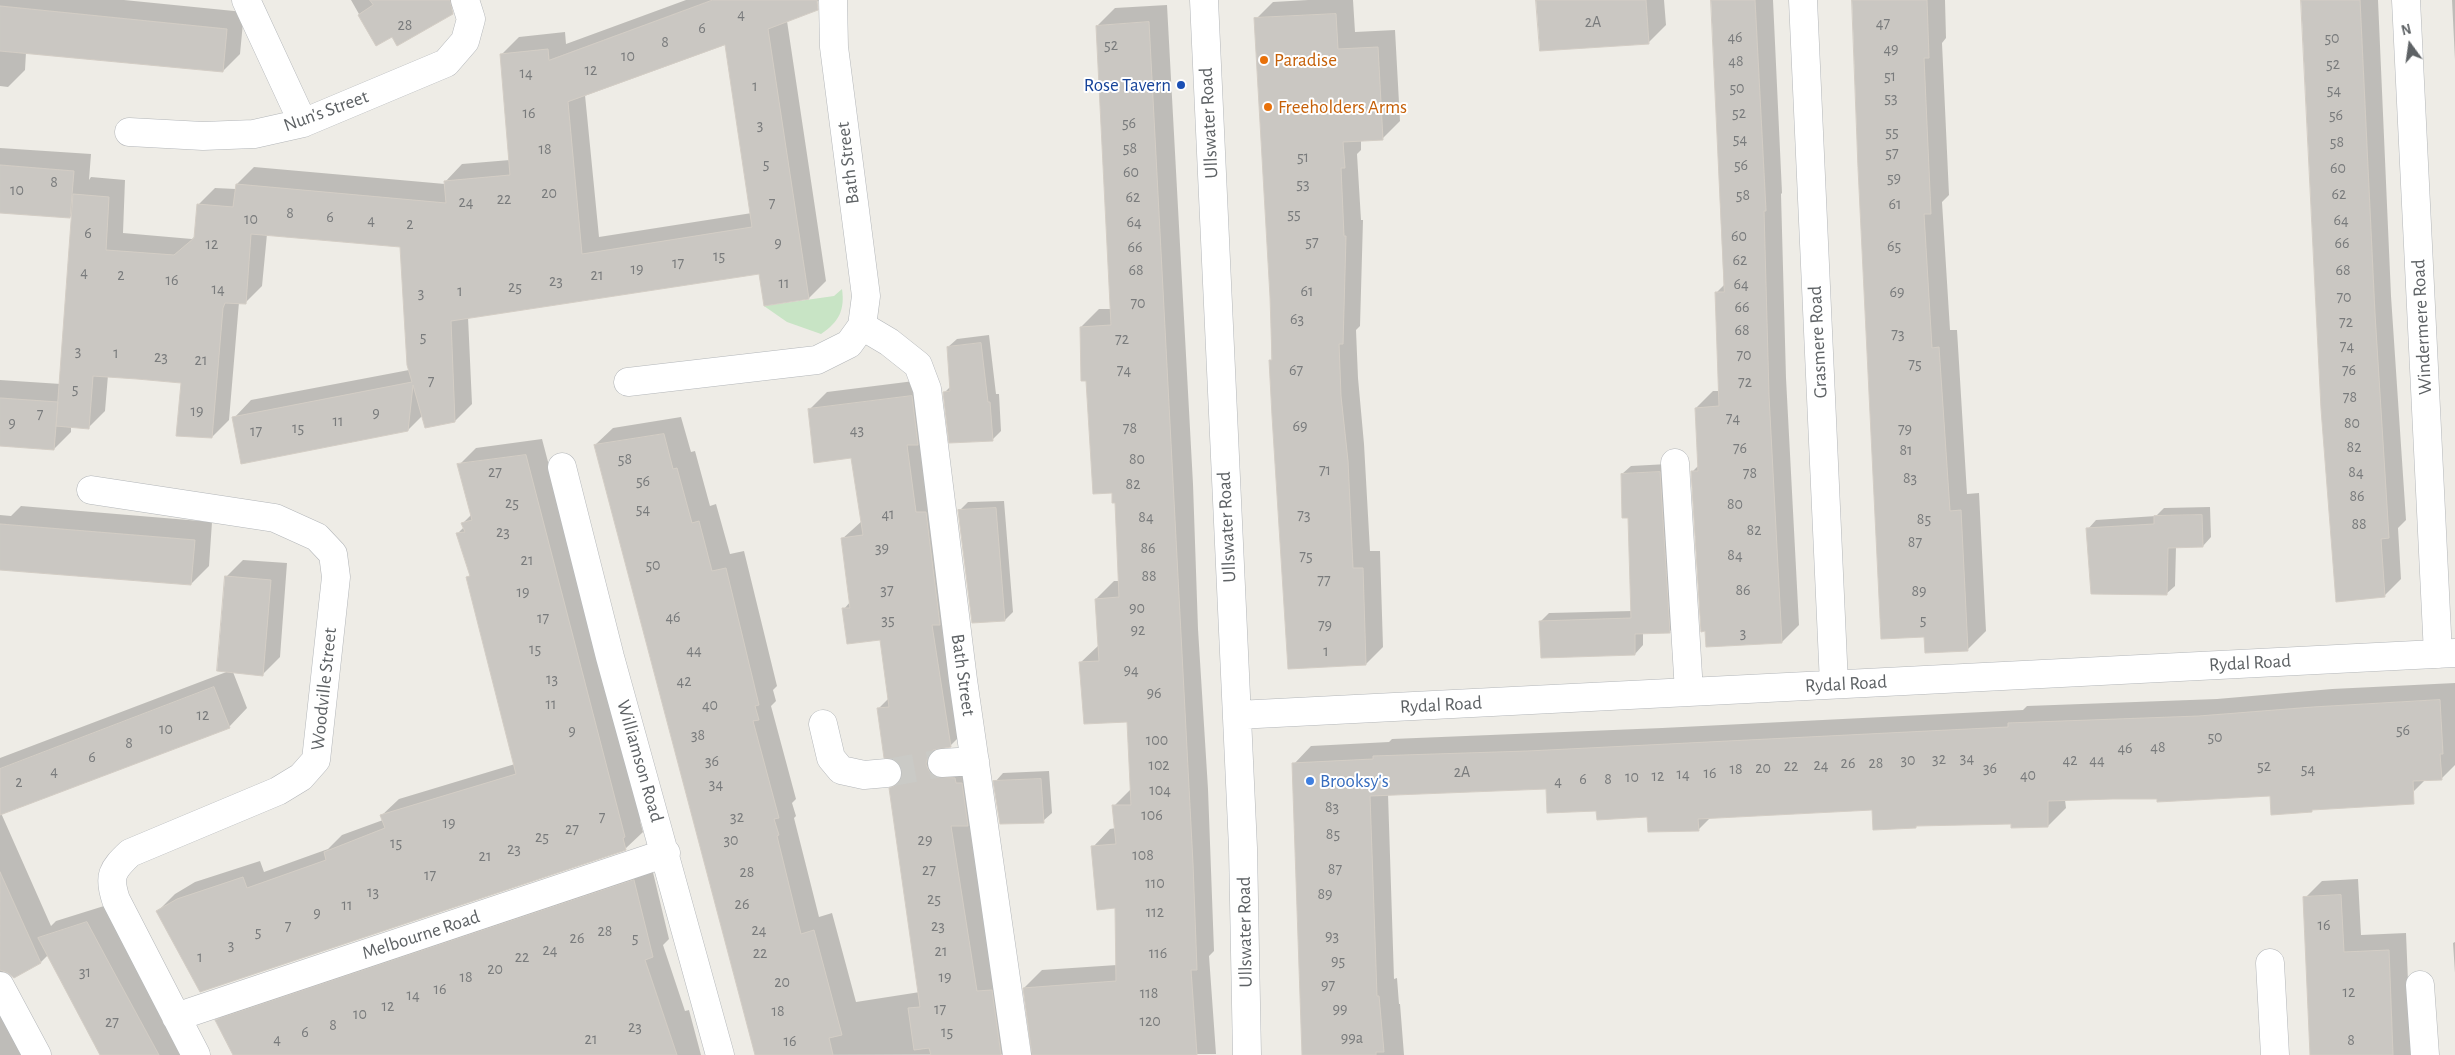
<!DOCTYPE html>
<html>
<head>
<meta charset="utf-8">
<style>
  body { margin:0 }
  #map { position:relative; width:2455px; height:1055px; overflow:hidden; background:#eeece6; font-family:"Alegreya Sans",sans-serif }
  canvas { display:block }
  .north { position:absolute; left:2385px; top:20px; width:50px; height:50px; -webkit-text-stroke:4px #fff; paint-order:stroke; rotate:346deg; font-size:14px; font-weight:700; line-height:20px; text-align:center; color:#5e6265 }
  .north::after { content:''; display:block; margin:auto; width:18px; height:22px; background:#5e6265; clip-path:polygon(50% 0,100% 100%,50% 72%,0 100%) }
</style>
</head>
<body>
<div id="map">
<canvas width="2455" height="1055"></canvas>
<div class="north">N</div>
</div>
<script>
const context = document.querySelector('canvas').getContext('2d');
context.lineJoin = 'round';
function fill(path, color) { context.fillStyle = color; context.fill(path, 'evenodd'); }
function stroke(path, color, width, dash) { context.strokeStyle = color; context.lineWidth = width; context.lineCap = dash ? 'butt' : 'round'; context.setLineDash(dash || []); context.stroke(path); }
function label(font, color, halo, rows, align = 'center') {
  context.font = font + ' "Alegreya Sans",sans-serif'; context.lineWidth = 4; context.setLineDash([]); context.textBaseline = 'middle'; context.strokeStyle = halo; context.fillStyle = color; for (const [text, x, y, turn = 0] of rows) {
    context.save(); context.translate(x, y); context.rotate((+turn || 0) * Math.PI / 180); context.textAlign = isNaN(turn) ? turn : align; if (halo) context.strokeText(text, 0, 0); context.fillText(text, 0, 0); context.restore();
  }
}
fill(new Path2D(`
  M842 289C845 310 839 322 821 334L787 322 764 306 834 296Z`), '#c8e4c5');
fill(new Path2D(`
  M0 0H124L244 12 240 54 223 71 26 52 25 70 8 87 0 86Z
  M351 0H457L459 2 441 19 392 35 376 44Z
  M686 0H819L804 14 787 21 826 281 809 298 760 272 468 317 472 404 455 421 422 416 408 430 234 418 251 400 409 370 401 246 267 234 262 286 245 303 239 302 229 420 212 437 182 382 108 375 105 411 88 428 71 426V432L54 449 0 445V380L61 384 73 214 70 217 0 211V148L91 154 89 180 91 177 125 180 123 233 192 239 195 236 198 205 215 188 236 189 237 184 254 167 445 184V182L462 164 510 160 502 54 519 37 565 32 566 44ZM726 43 752 213 599 237 585 95Z
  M1308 0H1353L1355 32 1395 30 1400 121 1383 138 1361 140V150L1357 154 1361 220H1363L1360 326 1356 330 1358 378 1364 444 1370 551H1380L1383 647 1366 664 1272 401 1271 296 1256 19 1273 2Z
  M1538 0H1664L1666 25 1649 42Z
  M1713 0H1773L1782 193 1781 194 1786 378 1799 625 1782 642 1707 646 1692 472 1699 465 1696 408 1713 391H1720L1716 293 1725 284Z
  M1853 0H1945L1946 38 1942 43 1949 195 1942 202 1950 330H1957L1967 494 1979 493 1986 631 1967 650Z
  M2302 0H2378L2391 296 2406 520 2398 528 2401 579 2384 596Z
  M2452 0H2455V60Z
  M1167 5 1193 484 1198 629 1208 789 1214 951 1209 956 1216 1054 756 1055 595 445 613 428 681 417 691 452 695 451 710 506 716 504 730 554 744 551 777 686 773 690 776 701 771 706 796 799 792 803 796 816 794 818 819 917 832 913 856 1002 920 992 890 789 903 776 904 771 878 709 889 698 881 638 844 609 850 602 842 539 862 521 853 457 809 410 827 392 930 379 968 728 950 746 944 747 946 753 973 761 1030 1052H1032L1024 988 1042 970 1117 965 1116 907 1093 847 1110 829 1116 828 1114 806 1132 788 1128 721 1080 663 1099 645 1096 599 1114 581H1120L1117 501 1088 379 1081 327 1099 309H1111L1097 26 1115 8Z
  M989 335 996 394H999L1001 431 992 440 944 393 951 386 948 347 957 339Z
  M542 439 642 819 640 821 643 832 625 849 157 912 175 894 195 882 260 861 264 872 328 849 342 835 383 820 381 816 399 799 515 764 468 577 470 575 458 533 464 527 463 523 472 514 459 465 476 448Z
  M1668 464 1678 623 1669 632 1643 633V645L1635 654 1541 621 1549 613 1632 611 1629 516 1622 474 1631 466Z
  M1004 501 1013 612 1005 620 959 511 968 502Z
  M21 506 212 522 209 566 191 584 0 568V515L11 516Z
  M2210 507 2211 537 2203 546 2176 547 2175 586 2166 594 2088 529 2096 520 2156 516 2164 508Z
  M243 560 287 563 280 657 263 674 233 672 247 708 229 727 1 813 51 926 56 921 104 906 185 1055H102L48 955 41 962 9 972 3 970 4 974 0 978V758L229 671 226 577Z
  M2455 683V765L2441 779 2425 780 2413 792 2065 800 2066 808 2048 826 2012 823 1918 824 1916 827 1873 809 1711 817 1699 829 1648 816 1598 810 1547 788 1388 794 1394 979 1397 978 1399 1004H1400L1404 1055H1309L1294 764 1311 746 1389 742 1392 739 1662 728 2023 710 2027 706 2217 699 2332 689Z
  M1049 771 1052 813 1043 821 995 782 1003 773Z
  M651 864 669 939 663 945 685 1011 689 1010 701 1055H235L217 1021 233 1004Z
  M2358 879 2361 935 2406 933 2411 1055H2312L2305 898 2322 881Z
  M2455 942V973L2453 943Z
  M0 978 42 1055H0Z`), '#0003');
const building = new Path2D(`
  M370 0H450L453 14 397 46 392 37 376 46 358 15 373 5Z
  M713 0H817L818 10 768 29 809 299 764 306 759 274 451 321 455 422 425 428 413 385 408 431 241 464 232 417 412 382 407 365 400 247 251 234 246 304 225 303 223 308 212 438 176 436 181 383 137 379 93 376 89 429 56 426 73 194 109 197 106 250 174 255 194 238 197 204 233 207 236 184 446 203 444 181 510 175 500 54 548 49 549 60ZM725 45 752 227 582 254 568 102Z
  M1536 0H1646L1649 44 1540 51Z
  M1711 0H1755L1766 211H1764L1769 396 1782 643 1706 647 1705 631 1701 632 1691 471H1698L1695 408 1719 406 1715 292H1724Z
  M1852 0H1927L1929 58H1924L1931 214H1924L1932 348 1939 347 1950 511 1961 510 1968 651 1925 653 1924 637 1881 639 1858 168Z
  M2301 0H2360L2375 314 2389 538 2381 539 2385 597 2375 598 2336 602 2321 409Z
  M0 6 227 29 223 72 0 51Z
  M1336 14 1338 49 1378 47 1383 140 1343 142 1345 168H1341L1344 236H1346L1343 344H1339L1341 396 1348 461 1353 568H1363L1366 665 1288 669 1272 416 1269 360H1272L1270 297 1254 18Z
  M1149 22 1193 864 1197 970H1191L1197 1055H1032L1023 988 1116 981 1115 908 1097 910 1091 846 1116 844 1112 805H1131L1127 722 1084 724 1079 662 1099 661 1095 599 1119 597 1115 503H1112V493L1093 494 1086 381H1081L1080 327 1111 325 1096 26Z
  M0 165 74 171 70 218 0 213Z
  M981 343 988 402H990L993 441 949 443 943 392 950 391 947 347Z
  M912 396 918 445H907L916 512H926L940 625H932L951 747 933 750 928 756 926 764 929 771 935 777 955 778 956 783H962L968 826H951L977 991 992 990 1001 1055H931L929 1048 914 1050 908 1008 920 1007 889 788 896 785 901 780 902 771 899 764 894 759 884 758 877 708 889 707 880 640 847 644 842 608H850L841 538 863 535 851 458 814 463 808 409Z
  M0 398 58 402 54 450 0 446Z
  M664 434 673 469 677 468 692 523 699 521 712 571 726 568 759 705 755 706 759 720 753 721 779 818 774 819 779 835 777 836 801 934 814 930 842 1035 829 1038 833 1055H755L594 445Z
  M526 455 625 837 623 838 626 850 200 992 156 911 177 899 243 877 247 888 326 860 324 852 385 828 380 815 516 774 466 577 470 576 456 533 465 532 461 523 472 520 457 464Z
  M1660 472 1670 633 1635 634V655L1541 658 1539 621 1631 618 1628 518H1622L1621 474Z
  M996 508 1005 621 972 623 958 510Z
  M2202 515 2203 547 2168 548 2167 595 2091 594 2086 528 2154 524V516Z
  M0 524 195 540 191 585 0 570Z
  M225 576 271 580 263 676 217 671Z
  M214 687 230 728 0 815V769Z
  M2440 700 2443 754H2440L2442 780 2413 781 2414 804 2312 810V812L2271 815 2270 796 2157 802V799H2112L2048 801V827L2011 828V824L1916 826V828L1873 830 1872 810 1698 819 1699 831 1648 832 1647 817 1597 820 1596 811 1547 813 1546 789 1370 796 1377 996H1379L1384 1052H1376V1055H1302L1292 763 1373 759V756L1528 751 2008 727V723L2199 716 2313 707Z
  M1041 779 1044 823 1000 824 993 781Z
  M0 872 41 963 14 978 8 973 0 970Z
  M634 880 653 957 645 960 677 1055H233L215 1020Z
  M2341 895 2344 952 2389 950 2393 1055H2310L2303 897Z
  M87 922 116 976 159 1055H100L38 938Z`);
fill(building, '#cac7c2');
stroke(building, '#d3cdc5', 1);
stroke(new Path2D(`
  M887 773 942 763`), '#cacac6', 28, [28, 14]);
const minor = new Path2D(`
  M246 0 303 123
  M1204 0 1243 848 1247 1055
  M1803 0 1834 684
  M2406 0 2438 654
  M129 132 203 136 254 134 303 123 446 63 465 41 471 19 465 0
  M862 326 889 342 918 365 927 389 963 680 1017 1055
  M628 382 817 360 849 344 862 326 866 296 834 47 833 0
  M1675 463 1689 692
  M562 467 610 657 720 1055
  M91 490 275 518 317 537 333 554 336 577 316 760 301 777 278 791 130 853C112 870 108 876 116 900L196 1055
  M1237 715 2455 653
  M823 724 831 758 841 770 864 775 887 773
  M942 763 975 761
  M2270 963 2275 1055
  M2420 985 2425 1055
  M0 986 37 1055
  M176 1017 666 853`);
stroke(minor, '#b3b6b9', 29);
stroke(minor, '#fff', 28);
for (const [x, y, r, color] of [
  [1264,60,5,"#e8710a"],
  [1181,85,5,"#1a4fb4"],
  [1268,107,5,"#e8710a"],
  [1310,781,5,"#3f7fe0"]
]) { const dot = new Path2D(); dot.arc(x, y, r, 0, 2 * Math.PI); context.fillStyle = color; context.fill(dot); stroke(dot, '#fff', 2); }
label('16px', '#797b7c', null, [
  ["4",741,14],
  ["2A",1593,22],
  ["47",1883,23],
  ["28",405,25],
  ["6",702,28],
  ["46",1735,37],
  ["50",2332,38],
  ["8",665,42],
  ["52",1111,45],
  ["49",1891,49],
  ["10",628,56],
  ["48",1736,61],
  ["52",2333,64],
  ["12",591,70],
  ["14",526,73],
  ["51",1890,76],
  ["1",755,86],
  ["50",1737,88],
  ["54",2334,90],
  ["53",1891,98],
  ["16",529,113],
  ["52",1739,113],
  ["56",2336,115],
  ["56",1129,123],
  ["3",760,125],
  ["55",1892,132],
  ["54",1740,139],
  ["58",2337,142],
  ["58",1130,148],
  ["18",545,149],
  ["57",1892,153],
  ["51",1303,157],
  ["5",766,164],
  ["56",1741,165],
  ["60",2338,168],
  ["60",1131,172],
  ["59",1894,178],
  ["8",54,182],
  ["53",1303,184],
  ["10",17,190],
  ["20",549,193],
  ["62",2339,194],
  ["58",1743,195],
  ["62",1133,197],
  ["22",504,199],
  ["24",466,202],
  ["7",772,203],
  ["61",1895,204],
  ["8",290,213],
  ["55",1294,214],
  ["6",330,217],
  ["10",251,219],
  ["4",371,220],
  ["64",2341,220],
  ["64",1134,222],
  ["2",410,224],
  ["6",88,233],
  ["60",1739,236],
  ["57",1312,242],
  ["9",778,243],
  ["66",2342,243],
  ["12",212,244],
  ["65",1894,246],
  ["66",1135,247],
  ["15",719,256],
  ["62",1740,260],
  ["17",678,263],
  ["19",637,269],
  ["68",1136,270],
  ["68",2343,270],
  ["4",84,272],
  ["2",121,275],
  ["21",597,275],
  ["16",172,280],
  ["23",556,281],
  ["11",784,283],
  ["64",1741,284],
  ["25",515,287],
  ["14",218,289],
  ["1",460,291],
  ["61",1307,291],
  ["69",1897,292],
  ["3",421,293],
  ["70",2344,297],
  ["70",1138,303],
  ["66",1742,307],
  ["63",1297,319],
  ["72",2346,322],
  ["68",1742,330],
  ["73",1898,334],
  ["5",423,337],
  ["72",1122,339],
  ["74",2347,346],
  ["3",78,351],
  ["1",116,353],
  ["70",1744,355],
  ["23",161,357],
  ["21",201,360],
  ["75",1915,364],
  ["74",1124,370],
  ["67",1296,370],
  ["76",2349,370],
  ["7",431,381],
  ["72",1745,382],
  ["5",75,389],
  ["78",2350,397],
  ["19",197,411],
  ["9",376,413],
  ["7",40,414],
  ["74",1733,418],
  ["11",338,421],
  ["9",12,423],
  ["80",2352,423],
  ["69",1300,426],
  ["15",298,428],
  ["78",1130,428],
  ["79",1905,429],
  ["43",857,430],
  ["17",256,431],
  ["82",2354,447],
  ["76",1740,448],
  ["81",1906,450],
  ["58",625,459],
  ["80",1137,459],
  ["71",1325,470],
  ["27",495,472],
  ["84",2356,472],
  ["78",1750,473],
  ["83",1910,478],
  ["56",643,481],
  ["82",1133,484],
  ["86",2357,496],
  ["25",512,503],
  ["80",1735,504],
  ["54",643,509],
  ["41",888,514],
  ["73",1304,515],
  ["84",1146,517],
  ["85",1924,519],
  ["88",2359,524],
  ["82",1754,530],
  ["23",503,532],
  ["87",1915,542],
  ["39",882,548],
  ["86",1148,548],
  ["84",1735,555],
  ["75",1306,556],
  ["21",527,560],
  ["50",653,565],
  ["88",1149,576],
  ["77",1324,580],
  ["37",887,590],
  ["86",1743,590],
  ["89",1919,591],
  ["19",523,592],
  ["90",1137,608],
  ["46",673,617],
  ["17",543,618],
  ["35",888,620],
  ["5",1923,620],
  ["79",1325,625],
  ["92",1138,630],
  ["3",1743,633],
  ["15",535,649],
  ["44",694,650],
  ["1",1326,651],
  ["94",1131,670],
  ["13",552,679],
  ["42",684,681],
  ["96",1154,693],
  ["11",551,704],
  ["40",710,705],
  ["12",203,715],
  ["10",166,729],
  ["56",2403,730],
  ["9",572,731],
  ["38",698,735],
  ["50",2215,737],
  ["100",1157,740],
  ["8",129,743],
  ["48",2158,747],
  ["46",2125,748],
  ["6",92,757],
  ["34",1967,758],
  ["32",1939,759],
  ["30",1908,760],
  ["42",2070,760],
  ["44",2097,760],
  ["36",712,761],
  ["26",1848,763],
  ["28",1876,763],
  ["102",1159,765],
  ["24",1821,765],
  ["22",1791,766],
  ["52",2264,766],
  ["20",1763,768],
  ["36",1990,768],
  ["18",1736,769],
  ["54",2308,769],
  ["4",54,771],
  ["2A",1462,772],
  ["16",1710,773],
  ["14",1683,774],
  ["40",2028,775],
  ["12",1658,776],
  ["10",1632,777],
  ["6",1583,779],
  ["8",1608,779],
  ["4",1558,781],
  ["2",19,782],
  ["34",716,784],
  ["104",1160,790],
  ["83",1332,807],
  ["106",1152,815],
  ["7",602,817],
  ["32",737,817],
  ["19",449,823],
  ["27",572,829],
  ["85",1333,834],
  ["25",542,837],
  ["30",731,840],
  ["29",925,840],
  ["15",396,843],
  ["23",514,849],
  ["108",1143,855],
  ["21",485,856],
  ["87",1335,869],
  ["27",929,870],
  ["28",747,872],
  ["17",430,875],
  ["110",1155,883],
  ["13",373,892],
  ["89",1325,894],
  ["25",934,899],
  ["26",742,904],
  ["11",347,905],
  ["112",1155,912],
  ["9",317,913],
  ["16",2324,925],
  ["7",288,926],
  ["23",938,926],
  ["24",759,930],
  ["28",605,931],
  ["5",258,932],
  ["93",1332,936],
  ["26",577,938],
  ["5",635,938],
  ["3",231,945],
  ["24",550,950],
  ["21",941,951],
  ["22",760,953],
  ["116",1158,953],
  ["1",200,957],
  ["22",522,957],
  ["95",1338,961],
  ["20",495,969],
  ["31",85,972],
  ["18",466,977],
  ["19",945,977],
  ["20",782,982],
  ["97",1328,985],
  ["16",440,989],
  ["12",2349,992],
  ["118",1149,993],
  ["14",413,995],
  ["12",388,1006],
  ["17",940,1009],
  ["99",1340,1009],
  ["18",778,1011],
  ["10",360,1014],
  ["120",1150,1021],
  ["27",112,1022],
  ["8",333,1025],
  ["23",635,1027],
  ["6",305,1032],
  ["15",947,1032],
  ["99a",1352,1038],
  ["4",277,1039],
  ["21",591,1039],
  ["8",2351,1040],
  ["16",790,1041]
]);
label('19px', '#c56008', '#fff', [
  ["Paradise",1274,60],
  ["Freeholders Arms",1278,107]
], 'left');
label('19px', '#164399', '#fff', [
  ["Rose Tavern",1171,85]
], 'right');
label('19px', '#5e6265', '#fff', [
  ["Nun's Street",326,111,-20],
  ["Ullswater Road",1209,123,-93],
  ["Bath Street",848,163,-97],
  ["Windermere Road",2422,327,-93],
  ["Grasmere Road",1818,342,-93],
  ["Ullswater Road",1227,527,-93],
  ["Rydal Road",2250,663,-3],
  ["Bath Street",963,675,82],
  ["Rydal Road",1846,684,-3],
  ["Woodville Street",324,689,-84],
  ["Rydal Road",1441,705,-3],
  ["Williamson Road",640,761,74],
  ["Ullswater Road",1245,932,-91],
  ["Melbourne Road",421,935,-18]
]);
label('19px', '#366cbe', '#fff', [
  ["Brooksy's",1320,781]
], 'left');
</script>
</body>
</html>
